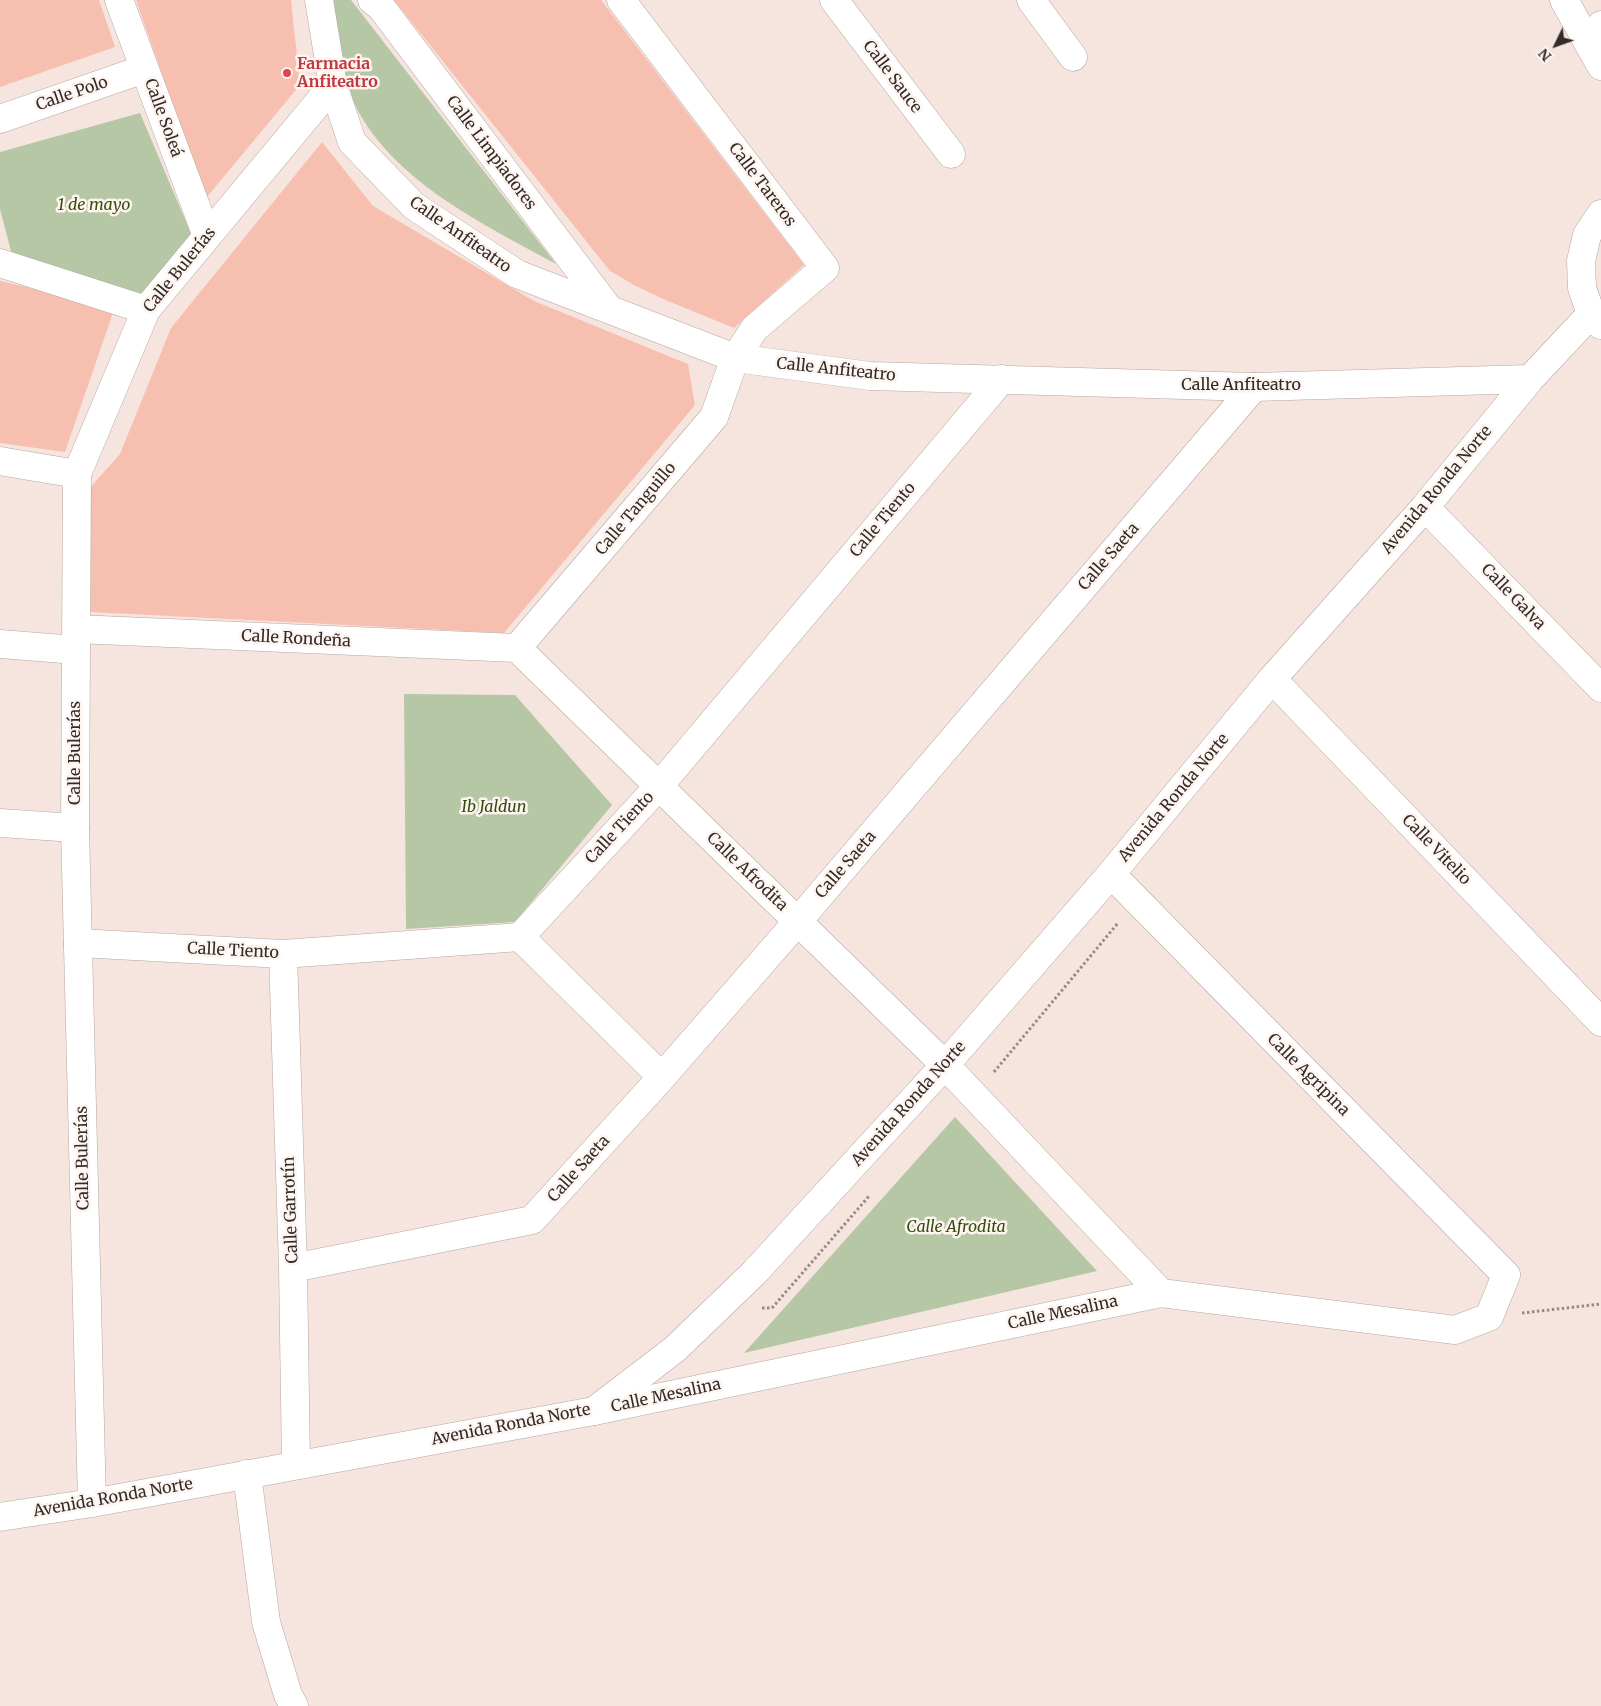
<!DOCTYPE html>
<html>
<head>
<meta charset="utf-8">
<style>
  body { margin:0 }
  #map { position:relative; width:1601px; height:1706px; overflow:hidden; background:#f6e5de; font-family:Merriweather,serif }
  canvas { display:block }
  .north { position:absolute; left:1531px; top:20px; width:50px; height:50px; -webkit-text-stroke:4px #fef4f0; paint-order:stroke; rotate:228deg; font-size:14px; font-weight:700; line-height:20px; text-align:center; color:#322c29 }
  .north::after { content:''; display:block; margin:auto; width:18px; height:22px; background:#322c29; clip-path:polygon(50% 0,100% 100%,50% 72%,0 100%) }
</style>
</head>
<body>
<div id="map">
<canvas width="1601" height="1706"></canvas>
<div class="north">N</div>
</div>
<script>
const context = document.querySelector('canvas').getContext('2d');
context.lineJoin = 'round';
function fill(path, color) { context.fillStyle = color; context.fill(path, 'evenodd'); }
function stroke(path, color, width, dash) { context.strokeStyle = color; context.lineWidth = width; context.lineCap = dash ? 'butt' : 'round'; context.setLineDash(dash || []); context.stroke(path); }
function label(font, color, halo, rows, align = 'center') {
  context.font = font + ' Merriweather,serif'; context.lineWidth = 5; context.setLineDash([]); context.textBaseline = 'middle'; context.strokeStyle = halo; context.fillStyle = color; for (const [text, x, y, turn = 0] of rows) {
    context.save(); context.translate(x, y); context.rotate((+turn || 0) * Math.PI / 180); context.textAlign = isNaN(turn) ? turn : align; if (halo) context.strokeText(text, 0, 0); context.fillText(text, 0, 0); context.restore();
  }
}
fill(new Path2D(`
  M333 0H351L556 264C478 221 372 172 345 79 343 71 342 61 341 53 338 35 335 18 333 0Z
  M140 113 195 243 152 302 13 259 0 209V152Z
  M404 694 515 695 612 805 515 922 406 929Z
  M955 1117 1097 1271 744 1353Z`), '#b6c7a5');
fill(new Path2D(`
  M0 0H99L115 47 0 87Z
  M136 0H291L300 85 206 198Z
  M394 0H601L804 265 734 328 663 299 634 285 610 271Z
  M322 142 373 206 534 301 688 364 695 405 504 633 91 612 87 491 120 454 171 328Z
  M0 281 115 307 65 452 0 443Z`), '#f7bfb0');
const minor = new Path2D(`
  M119 0 207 236
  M372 0 381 7 608 308
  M621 0 825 268 755 328 735 358
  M834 0 951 154
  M1031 0 1073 57
  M1590 46 1601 25
  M0 119 144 69
  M0 263 146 310
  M0 461 77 474
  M1425 507 1601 688
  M1272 679 1601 1022
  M0 823 75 828
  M520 937 662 1077
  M78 943 283 954 520 937 659 786 1002 379
  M283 954 293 1268 296 1465
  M945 1065 1161 1293
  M293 1268 532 1220 662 1077 798 921 1254 387
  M594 1411 1161 1293 1455 1330 1489 1317 1506 1275 1111 874
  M247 1474 266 1622 288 1695 294 1706`);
const tertiary = new Path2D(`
  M319 0 333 85 352 142 414 206 517 274 735 358 870 376 1254 387 1530 379
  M1564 0 1601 66
  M1601 214 1587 235 1581 261 1582 288 1591 314 1601 325
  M76 629 517 648
  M0 644 76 650
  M517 648 945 1065
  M517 648 714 417 735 358
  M92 1503 75 828 77 474 146 310 333 85
  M0 1517 92 1503 594 1411 675 1349 754 1273 945 1065 1111 874 1272 679 1425 507 1530 379 1591 314`);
stroke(minor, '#b6a69f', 29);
stroke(tertiary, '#b6a69f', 29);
stroke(new Path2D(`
  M994 1072 1118 923
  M762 1308H772L870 1195
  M1522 1313 1601 1304`), '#968a85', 3, [2.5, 2.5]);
stroke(minor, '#fff', 28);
stroke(tertiary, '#fff', 28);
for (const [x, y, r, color] of [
  [287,73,5,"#e0444e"]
]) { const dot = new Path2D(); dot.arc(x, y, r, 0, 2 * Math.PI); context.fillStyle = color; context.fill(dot); stroke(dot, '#fef4f0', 2); }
label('bold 16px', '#be3a42', '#fef4f0', [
  ["Farmacia",297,64],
  ["Anfiteatro",297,82]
], 'left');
label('16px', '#322c29', '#fef4f0', [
  ["Calle Sauce",892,77,53],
  ["Calle Polo",72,94,-19],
  ["Calle Soleá",163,118,70],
  ["Calle Limpiadores",491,153,53],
  ["Calle Tareros",762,185,53],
  ["Calle Anfiteatro",460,235,35],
  ["Calle Bulerías",180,270,-51],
  ["Calle Anfiteatro",836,370,6],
  ["Calle Anfiteatro",1241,385],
  ["Avenida Ronda Norte",1437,490,-50],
  ["Calle Tanguillo",636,509,-50],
  ["Calle Tiento",883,520,-50],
  ["Calle Saeta",1109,557,-49],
  ["Calle Galva",1513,597,46],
  ["Calle Rondeña",296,639,3],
  ["Calle Bulerías",75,753,-90],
  ["Avenida Ronda Norte",1174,798,-50],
  ["Calle Tiento",620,828,-47],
  ["Calle Vitelio",1436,850,46],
  ["Calle Saeta",846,865,-49],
  ["Calle Afrodita",747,872,44],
  ["Calle Tiento",233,951,3],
  ["Calle Agripina",1308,1075,45],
  ["Avenida Ronda Norte",909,1104,-48],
  ["Calle Bulerías",83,1158,-91],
  ["Calle Saeta",579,1169,-48],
  ["Calle Garrotín",291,1210,-92],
  ["Calle Mesalina",1063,1313,-12],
  ["Calle Mesalina",666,1396,-12],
  ["Avenida Ronda Norte",511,1425,-11],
  ["Avenida Ronda Norte",113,1498,-10]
]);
label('italic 16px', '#344d0f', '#fef4f0', [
  ["1 de mayo",94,205],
  ["Ib Jaldun",494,807],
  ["Calle Afrodita",956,1227]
]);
</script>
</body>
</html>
